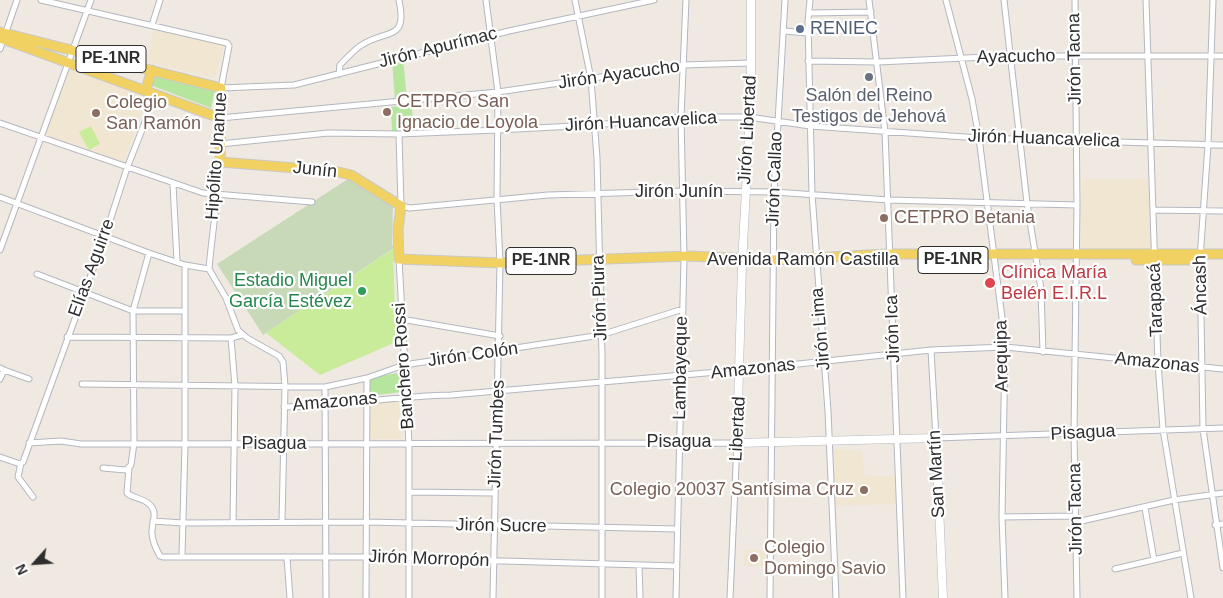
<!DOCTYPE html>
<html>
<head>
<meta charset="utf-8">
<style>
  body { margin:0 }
  #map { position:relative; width:1223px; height:598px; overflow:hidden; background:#efe9e1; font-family:Arial,sans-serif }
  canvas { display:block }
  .north { position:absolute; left:10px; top:538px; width:50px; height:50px; -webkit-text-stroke:4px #fff; paint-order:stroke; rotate:244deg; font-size:14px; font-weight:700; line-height:20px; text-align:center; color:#2e2e2e }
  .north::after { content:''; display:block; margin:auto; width:18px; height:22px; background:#2e2e2e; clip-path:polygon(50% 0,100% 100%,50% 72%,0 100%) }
</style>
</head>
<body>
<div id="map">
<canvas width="1223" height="598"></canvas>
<div class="north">N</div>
</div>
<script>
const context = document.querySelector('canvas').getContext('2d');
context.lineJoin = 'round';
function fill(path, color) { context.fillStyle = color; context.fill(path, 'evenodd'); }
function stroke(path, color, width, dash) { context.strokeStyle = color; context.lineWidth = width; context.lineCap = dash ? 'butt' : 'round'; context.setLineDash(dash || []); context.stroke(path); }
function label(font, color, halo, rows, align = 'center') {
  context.font = font + ' Arial,sans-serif'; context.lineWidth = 4.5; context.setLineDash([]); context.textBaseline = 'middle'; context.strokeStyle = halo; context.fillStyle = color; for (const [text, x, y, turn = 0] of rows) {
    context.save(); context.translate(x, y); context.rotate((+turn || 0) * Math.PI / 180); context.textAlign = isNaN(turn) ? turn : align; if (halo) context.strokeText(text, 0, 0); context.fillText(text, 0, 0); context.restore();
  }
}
fill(new Path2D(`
  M154 30 224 45 215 78 147 62Z
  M68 66 148 95 124 162 43 134Z
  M1082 179H1148L1151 249 1080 251Z
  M399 401 401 439H369V403Z
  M831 449 862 451 865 476H895L896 504 833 506Z
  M744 550H765V565L744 566Z`), '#f0e6d1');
fill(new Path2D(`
  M403 58 407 100 395 101 392 59Z
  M152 75 215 90 211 108 150 85Z
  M412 105 413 132H392L391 107Z
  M397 373 400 375 401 392 369 396V378Z`), '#b6e59e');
fill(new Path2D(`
  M348 179 393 204 392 244 394 248 263 335 217 264Z`), '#c8d9b8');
fill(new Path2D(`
  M91 126 100 144 89 150 79 132Z
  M393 249 396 342 320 375 266 333Z`), '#c9ec9a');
const street = new Path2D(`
  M41 0 227 43 229 46 221 88 294 85 509 31 654 0
  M486 0 498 92 497 199 500 263 493 598
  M575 0 591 79 597 158 602 356V598
  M810 0 808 21 812 194 828 411 836 598
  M869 0 885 132 903 598
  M946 0 972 99 979 138 1002 318 1005 347 1002 517 1005 598
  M1004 0 1027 203 1041 289 1043 352
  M1075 0 1077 205 1074 434 1077 598
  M1146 0 1158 363 1163 429 1191 598
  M1213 0 1208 145 1200 259 1203 429 1223 568
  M809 13 871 12
  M152 25 160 0
  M784 31 808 33
  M0 49 17 0
  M808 61 878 62 1009 56H1223
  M339 74 340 65C346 59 353 51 360 46 386 28 408 43 399 0
  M220 118 498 92 683 65 751 63
  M0 123 203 193 312 202
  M399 134 401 206 410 208 548 195 684 191 774 192 889 200 1077 205
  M220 144 328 133 399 134 498 130 593 125 681 117H749L810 126 979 138 1223 145
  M173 184 177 261
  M0 197 149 253 185 265 209 269
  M1153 210 1223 211
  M0 250 91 0
  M399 259 409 444V598
  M209 269 226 298 238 330 247 338 279 356 283 362 285 386 282 522
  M209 269C212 233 218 198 220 162
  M37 274 133 311H184
  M401 319 500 336
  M67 337 231 338 242 335
  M231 338 235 386 233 523
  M931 350 936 438 1223 428
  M0 368 4 370 0 379
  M4 370 29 379
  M82 384 325 387 367 378 404 365 601 335 683 309
  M325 387 326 598
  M284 407C340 406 395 396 451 395L741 370 931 350 1005 347 1223 369
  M29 443 61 441 81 444 737 443 730 598
  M0 457 20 464 23 462 105 236 127 168 156 94
  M21 463 18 477 33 497
  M103 468 126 470 131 465 134 443 133 311 149 253
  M129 468 127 493C134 499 145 498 151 506 158 514 151 524 152 533 152 541 156 549 160 556L163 557H366L677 566
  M409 492 495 493
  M1145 508 1154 560
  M1002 517 1076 516
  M153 521 183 523 367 522 677 529
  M1077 522 1174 500 1223 493
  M1215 525 1223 524
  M182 555 185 444V265
  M287 558 290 598
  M639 565 640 598
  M1115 569 1183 553
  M366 598 367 378
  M676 598 684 258 681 117 686 0
  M770 598 774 192 785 0`);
const secondary = new Path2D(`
  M751 0V96L742 264 737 443 936 438 943 598`);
const primary = new Path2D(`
  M0 32 221 88 220 162 334 171 351 175 401 206 398 229 399 259 500 263 689 256 773 260 886 254H1223
  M0 38 220 118
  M146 89 152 70
  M1136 260H1191`);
stroke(street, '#b4b7c1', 7);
stroke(secondary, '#b4b7c1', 9);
stroke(primary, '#c9c9c9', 11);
stroke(street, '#fff', 5);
stroke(secondary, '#fff', 8);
stroke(primary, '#f2d163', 9);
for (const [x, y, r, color] of [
  [800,29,5,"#5c6f8a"],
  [869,77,5,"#6b7280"],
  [387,112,5,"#8d6e63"],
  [96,113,5,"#8d6e63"],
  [884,218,5,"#8d6e63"],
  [990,283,6,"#e0444e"],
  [362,291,5,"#2e9e5b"],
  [864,490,5,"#8d6e63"],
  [754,558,5,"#8d6e63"]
]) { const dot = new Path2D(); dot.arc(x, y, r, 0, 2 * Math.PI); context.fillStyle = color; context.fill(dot); stroke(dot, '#fff', 2); }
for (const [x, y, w] of [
  [111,59,70],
  [953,260,70],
  [541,261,70]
]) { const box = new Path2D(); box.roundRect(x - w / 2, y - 13.5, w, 27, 4); context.fillStyle = '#fff'; context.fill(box); stroke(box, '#2e2e2e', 1); }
label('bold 16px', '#2e2e2e', null, [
  ["PE-1NR",111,59],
  ["PE-1NR",953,260],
  ["PE-1NR",541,261]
]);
label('18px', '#4e5e75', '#fff', [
  ["RENIEC",810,29]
], 'left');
label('18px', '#2e2e2e', '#fff', [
  ["Jirón Apurímac",438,48,-14],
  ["Ayacucho",1016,57,-1],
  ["Jirón Tacna",1075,59,-91],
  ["Jirón Ayacucho",619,75,-8],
  ["Jirón Huancavelica",641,122,-3],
  ["Jirón Libertad",748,130,-87],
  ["Jirón Huancavelica",1044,139,2],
  ["Hipólito Unanue",217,156,-86],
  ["Junín",315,170,6],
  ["Jirón Callao",775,179,-88],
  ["Jirón Junín",679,192],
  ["Avenida Ramón Castilla",803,260],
  ["Elías Aguirre",92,268,-70],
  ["Áncash",1201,285,-91],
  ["Jirón Piura",600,298,-92],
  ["Tarapacá",1156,300,-92],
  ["Jirón Lima",821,329,-95],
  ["Jirón Ica",893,329,-92],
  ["Jirón Colón",473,355,-8],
  ["Arequipa",1002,356,-91],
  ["Amazonas",1157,363,6],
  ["Banchero Rossi",404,366,-94],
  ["Lambayeque",681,368,-89],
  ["Amazonas",753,369,-6],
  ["Amazonas",335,402,-5],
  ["Libertad",738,429,-87],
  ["Pisagua",1083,433,-3],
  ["Jirón Tumbes",497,434,-88],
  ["Pisagua",679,442],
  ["Pisagua",274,444],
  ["San Martín",937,474,-93],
  ["Jirón Tacna",1076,509,-91],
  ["Jirón Sucre",501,526,1],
  ["Jirón Morropón",429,559,2]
]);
label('18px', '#5b616d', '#fff', [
  ["Salón del Reino",869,96],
  ["Testigos de Jehová",869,117]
]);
label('18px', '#785e54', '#fff', [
  ["CETPRO San",397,102],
  ["Ignacio de Loyola",397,123],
  ["Colegio",106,103],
  ["San Ramón",106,124],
  ["CETPRO Betania",894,218],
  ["Colegio 20037 Santísima Cruz",854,490,"right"],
  ["Colegio",764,548],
  ["Domingo Savio",764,569]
], 'left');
label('18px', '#be3a42', '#fff', [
  ["Clínica María",1001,273],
  ["Belén E.I.R.L",1001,294]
], 'left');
label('18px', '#27864d', '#fff', [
  ["Estadio Miguel",352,281],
  ["García Estévez",352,302]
], 'right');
</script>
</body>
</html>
